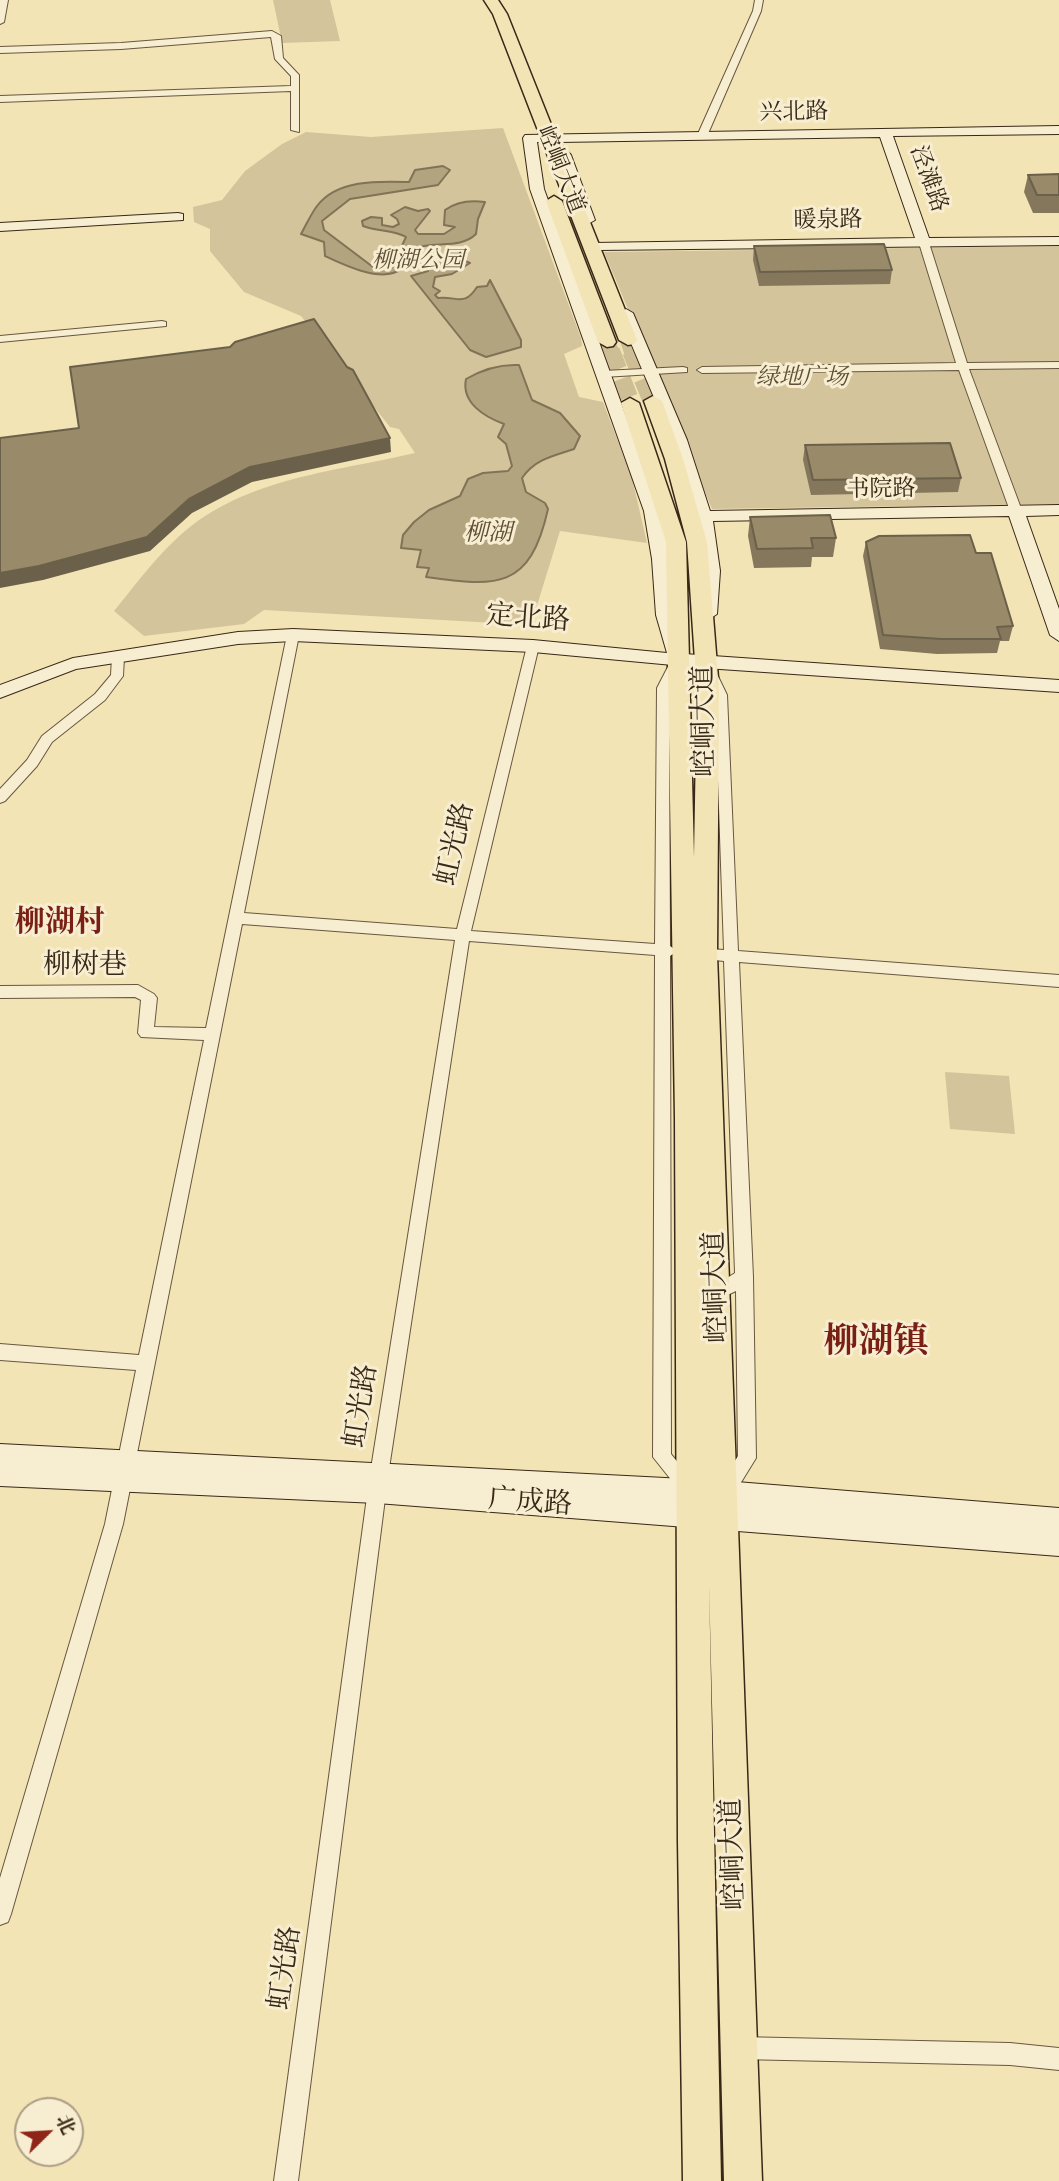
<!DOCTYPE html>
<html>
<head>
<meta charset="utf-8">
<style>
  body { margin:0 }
  #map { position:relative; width:1059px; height:2181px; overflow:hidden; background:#f3e4b6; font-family:"Gentium Book Plus","Noto Serif SC",serif }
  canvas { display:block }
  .north { position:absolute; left:14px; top:2097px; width:70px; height:70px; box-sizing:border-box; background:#f7edd0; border:2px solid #ab9e86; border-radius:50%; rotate:66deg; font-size:19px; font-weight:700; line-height:28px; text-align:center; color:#382817 }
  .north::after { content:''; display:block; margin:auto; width:24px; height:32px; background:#8f2418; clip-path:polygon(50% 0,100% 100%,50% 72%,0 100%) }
</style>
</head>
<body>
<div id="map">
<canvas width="1059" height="2181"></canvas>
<div class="north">北</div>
</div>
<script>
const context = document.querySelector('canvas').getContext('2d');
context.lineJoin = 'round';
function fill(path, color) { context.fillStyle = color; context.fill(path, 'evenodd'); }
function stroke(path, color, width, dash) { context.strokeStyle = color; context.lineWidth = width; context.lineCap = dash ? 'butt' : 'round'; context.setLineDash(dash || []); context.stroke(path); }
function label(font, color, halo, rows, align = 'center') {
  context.font = font + ' "Gentium Book Plus","Noto Serif SC",serif'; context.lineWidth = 6; context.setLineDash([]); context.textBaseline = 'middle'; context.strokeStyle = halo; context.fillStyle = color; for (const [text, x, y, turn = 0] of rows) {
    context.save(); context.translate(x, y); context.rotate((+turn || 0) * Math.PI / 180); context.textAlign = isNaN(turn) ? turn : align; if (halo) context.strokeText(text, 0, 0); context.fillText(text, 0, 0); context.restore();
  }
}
fill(new Path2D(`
  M273 0H330L340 41 282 43Z
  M503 128 581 338 582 346 564 354 579 397 603 402 632 478 647 543 560 531 531 625 264 610 244 624 144 636 114 611C133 588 151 563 173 542 238 478 330 473 415 453L399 429 390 427 301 316 244 292 210 251V229L194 222 193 207 222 200 245 171 282 144 306 132 371 137Z
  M1059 246V504L712 509 604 252Z
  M945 1072 1009 1076 1015 1134 950 1129Z`), '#d3c49b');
const water = new Path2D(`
  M443 166 450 170 438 185 350 199 322 221 324 230 373 267 383 268 394 263 406 237C393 229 378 232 363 226L362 221 371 217 382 218V225L393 227 399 224 397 219 391 215 405 207 418 211 428 209 430 211 415 230 418 234H444L455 227 444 225 445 210C457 201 471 200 485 202L478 219 476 234C460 250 433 240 413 249 403 294 350 268 325 256L324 242 301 234C306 225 311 214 317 206 337 179 379 181 409 182L415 170Z
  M431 256 446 262 454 256 470 263 452 274 435 277 433 287 440 291 435 295 438 298C458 296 464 307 477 287L487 286 490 280 521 340V347L486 357 470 350 411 276 428 271 425 266 417 264Z
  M519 365 532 400 560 413 580 436 574 449C553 456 535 459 522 478L526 492 545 503 548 509C530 590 497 587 426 577L429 568 417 567 421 550 401 548 403 535 414 522 429 510 460 496 468 479 483 473 508 471 512 466 506 444 498 437 504 424C485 417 461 403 466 379 483 369 499 364 519 365Z`);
fill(water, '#b3a480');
stroke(water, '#827256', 2);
stroke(new Path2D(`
  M628 340 632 352
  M607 342 611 352`), '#cebe96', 16, [16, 8]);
stroke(new Path2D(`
  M610 351 630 403
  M632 351 653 401`), '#cebe96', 20, [20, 10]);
const street = new Path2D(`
  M0 0H8L4 22 0 24Z
  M755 0H763L761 11 707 136 699 138 697 136 753 11Z
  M272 31 281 36 283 58 299 75V132L291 130V91L0 102V96L291 86V76L275 59 271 37 121 49 0 53V47L121 43Z
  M924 240 929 243 967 363 1059 362V368L969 369 1022 511 1020 513H1012L1010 511 959 370 702 373 697 370 702 367 956 363 919 243Z
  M162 321 166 322V326L0 342V336Z
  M683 367 687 368V372L603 377 598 374 603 371Z
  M293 631 299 635 244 913 457 929 527 646 533 642 539 646 471 931 655 944 657 688 672 659 677 658 683 662 669 688 670 946 677 951 670 956 671 1454 700 1490 698 1496 691 1499 684 1496 653 1457 655 955 469 941 388 1475 298 2181H274L370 1475 455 940 242 924 123 1524 11 1914 8 1922 0 1925V1878L105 1524 136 1370 0 1360V1344L139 1355 204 1040 141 1037 138 1033 141 1000 135 997 0 998V986L138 985 154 994 157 998 154 1027 206 1028 287 635Z
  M118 653 124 657 123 676 105 700 52 742 37 766 5 801 0 803V789L27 760 42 736 95 694 111 675 112 657Z
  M710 669 715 670 727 695 738 951 1059 975V987L739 962 753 1277 756 1458 732 1497 725 1500 718 1497 716 1491 738 1456 736 1291 717 1300 711 1298 708 1293 711 1288 735 1273 724 961 695 958 688 953 695 948 724 950 715 695 704 673Z
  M739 2037 1010 2043 1059 2048V2070L1010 2065 739 2059 731 2056 728 2048 731 2040Z`);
const secondary = new Path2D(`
  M1059 126V134L893 136 929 238 1059 237V245L598 250 591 246 593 243 915 238 880 137 559 142 571 155 595 220 588 224 581 220 558 156 544 142H537L544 189 660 511 670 559 674 615 684 654 1059 680V692L705 668 533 652 293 641 238 644 76 669 0 698V685L73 658 238 632 293 629 533 640 667 653 656 615 652 559 644 511 530 189 523 138 525 135Z
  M178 213 183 214V220L0 231V223Z
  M626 309 633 313 687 440 710 511 1059 505V515L1026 516 1059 609V641L1050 635 1009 516 713 521 720 571 717 614 708 620 702 618 699 614C701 589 703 564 700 539 687 460 647 387 619 313Z
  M0 1444 724 1481 1059 1508V1556L377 1503 0 1486Z`);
const primary = new Path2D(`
  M484 0H498L507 14 637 340 634 344 628 345 619 340 493 14Z
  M554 196 562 201 616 342 613 346 607 347 598 342 546 201Z
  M653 396 662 401 683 459 707 542 719 690 717 954 762 2181H724L709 1583 721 2181H683L678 1841 675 1118 666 542 621 403 630 398 639 403 686 542 694 857 697 690 687 542 665 459 644 401Z`);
stroke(street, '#67573f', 2);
stroke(secondary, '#382817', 2);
stroke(primary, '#382817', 3);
fill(street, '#f7edd0');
fill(secondary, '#f7edd0');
fill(primary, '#f3e4b6');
fill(new Path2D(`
  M1059 174V213H1033L1024 192 1028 175Z
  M754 246 892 270 890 284 759 286 753 260Z
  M805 445 961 478 958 492 811 495 803 460Z
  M750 517 836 538 833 557H812L811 567 754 568 748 536Z
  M866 542 976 553 1013 626 1009 641H1000L997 653 937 654 880 649 863 556Z`), '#84775b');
fill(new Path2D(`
  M390 438 391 452 252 482 192 513 150 551 43 580 0 588V573L189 499 250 467Z`), '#6b614a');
const building = new Path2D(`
  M1059 174V195H1037L1028 175Z
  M884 244 892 270 760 272 754 246Z
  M314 319 347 367 353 370 390 438 250 467 189 499 147 537 39 566 0 573V438L79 428 70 367 230 347 235 342Z
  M950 443 961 478 813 480 805 445Z
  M830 515 836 538H811L813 548 757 549 750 517Z
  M970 535 976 553H991L1013 626 997 627 1001 639H941L883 635 866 542 879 536Z`);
fill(building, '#998a6a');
stroke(building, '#6b614a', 2);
label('23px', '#382817', '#f7edd0', [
  ["兴北路",794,113,-1],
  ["崆峒大道",560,170,68],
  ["泾滩路",928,179,70],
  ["暖泉路",828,221,-1],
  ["书院路",881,490,-1]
]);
label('italic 23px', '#5f4f38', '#f7edd0', [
  ["柳湖公园",418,261],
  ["绿地广场",802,378]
]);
label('italic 24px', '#5d4d36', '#f7edd0', [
  ["柳湖",488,534]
]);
label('28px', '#382817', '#f7edd0', [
  ["定北路",528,619,4],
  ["崆峒大道",705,721,-91],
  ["虹光路",456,844,-77],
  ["柳树巷",85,966],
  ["崆峒大道",717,1287,-92],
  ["虹光路",362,1406,-81],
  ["广成路",530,1503,4],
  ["崆峒大道",734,1854,-92],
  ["虹光路",286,1968,-82]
]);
label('bold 30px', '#7a1f14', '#f7edd0', [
  ["柳湖村",60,923]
]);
label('bold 35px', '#7a1f14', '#f7edd0', [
  ["柳湖镇",876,1343]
]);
</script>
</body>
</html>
